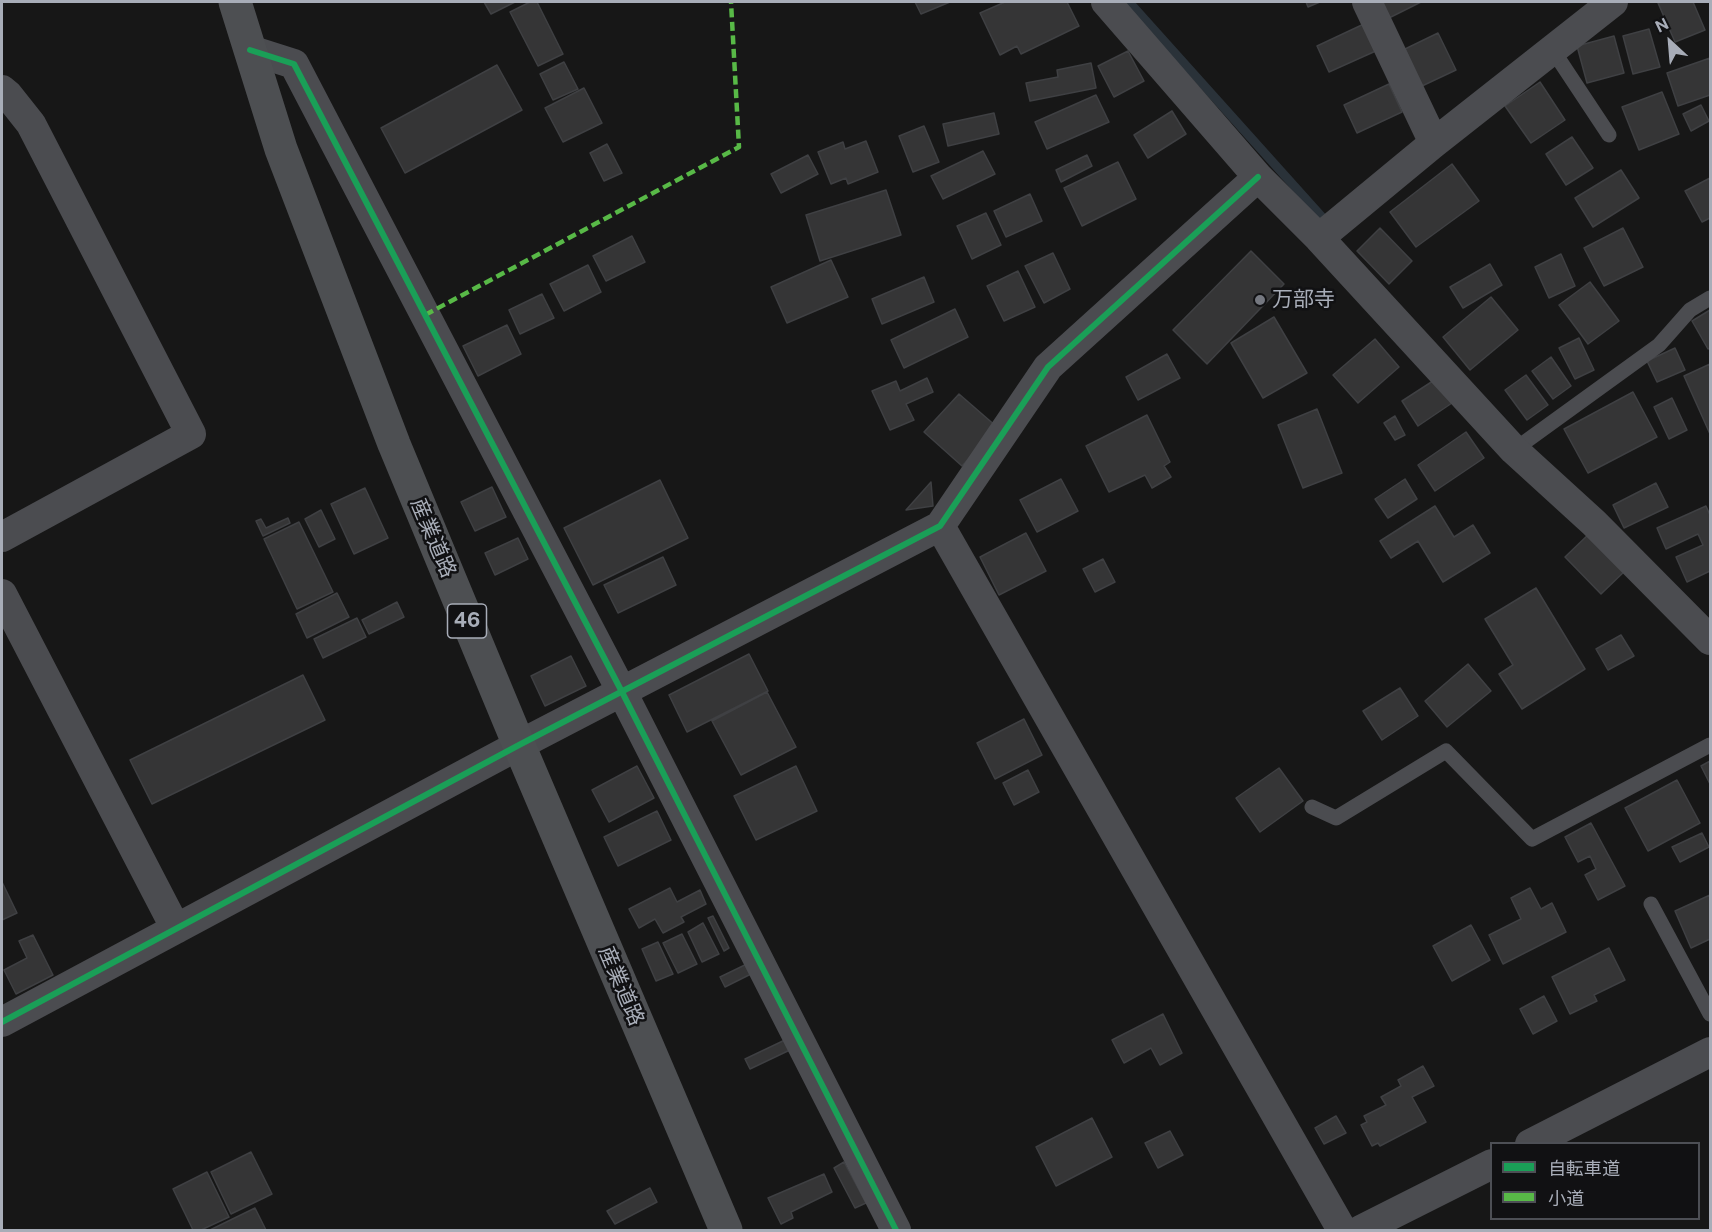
<!DOCTYPE html>
<html>
<head>
<meta charset="utf-8">
<style>
  body { margin:0 }
  #map { position:relative; width:1712px; height:1232px; overflow:hidden; background:#171717; font-family:"Public Sans","Noto Sans JP",sans-serif }
  canvas { display:block }
  .frame { position:absolute; inset:0; border:3px solid #a8adb8; pointer-events:none }
  .legend { position:absolute; left:1490px; top:1142px; width:210px; height:78px; box-sizing:border-box; background:#111113; border:2px solid #4d4f55; margin:0; padding:8px 10px; list-style:none; font-size:18px; color:#a8adb8 }
  .legend li { display:flex; align-items:center; gap:12px; height:30px }
  .legend b { width:30px; border:2px solid #4d4f55 }
  .north { position:absolute; left:1640px; top:12px; width:60px; height:60px; -webkit-text-stroke:4px #111113; paint-order:stroke; rotate:334deg; font-size:16px; font-weight:700; line-height:24px; text-align:center; color:#a8adb8 }
  .north::after { content:''; display:block; margin:auto; width:21px; height:27px; background:#a8adb8; clip-path:polygon(50% 0,100% 100%,50% 72%,0 100%) }
</style>
</head>
<body>
<div id="map">
<canvas width="1712" height="1232"></canvas>
<div class="frame"></div>
<ul class="legend">
<li><b style="height:8px;background:#1a9f57"></b>自転車道</li>
<li><b style="height:8px;background:#58b947"></b>小道</li>
</ul>
<div class="north">N</div>
</div>
<script>
const context = document.querySelector('canvas').getContext('2d');
context.lineJoin = 'round';
function stroke(path, color, width, dash) { context.strokeStyle = color; context.lineWidth = width; context.lineCap = dash ? 'butt' : 'round'; context.setLineDash(dash || []); context.stroke(path); }
function fill(path, color) { context.fillStyle = color; context.fill(path, 'evenodd'); }
function label(font, color, halo, rows, align = 'center') {
  context.font = font + ' "Public Sans","Noto Sans JP",sans-serif'; context.lineWidth = 5; context.setLineDash([]); context.textBaseline = 'middle'; context.strokeStyle = halo; context.fillStyle = color; for (const [text, x, y, turn = 0] of rows) {
    context.save(); context.translate(x, y); context.rotate((+turn || 0) * Math.PI / 180); context.textAlign = isNaN(turn) ? turn : align; if (halo) context.strokeText(text, 0, 0); context.fillText(text, 0, 0); context.restore();
  }
}
stroke(new Path2D(`
  M1129 2 1322 217`), '#2a3239', 9);
const building = new Path2D(`
  M484 2H515L491 14Z
  M530 2H537L563 54 538 66 510 12Z
  M915 2H950L921 14Z
  M1005 2H1067L1079 26 1021 54 1017 46 1000 55 980 13Z
  M1306 2H1320L1308 7Z
  M1381 2H1421L1389 18Z
  M1662 2H1693L1705 30 1675 42 1658 3Z
  M1366 23 1378 50 1329 72 1317 46Z
  M1649 29 1660 67 1633 74 1623 36Z
  M1438 33 1456 70 1422 86 1405 49Z
  M1614 36 1624 73 1587 83 1577 46Z
  M1128 51 1144 81 1114 97 1098 66Z
  M1710 58V95L1678 106 1667 73Z
  M564 62 578 89 553 100 540 74Z
  M1091 63 1096 88 1030 101 1026 83 1058 77 1057 70Z
  M497 65 522 110 405 173 381 128Z
  M1540 82 1565 120 1531 143 1505 106Z
  M1389 84 1402 112 1357 133 1344 105Z
  M584 88 602 123 563 142 545 108Z
  M1662 92 1679 134 1639 150 1622 107Z
  M1096 95 1109 122 1047 149 1035 122Z
  M1701 105 1709 121 1691 131 1683 114Z
  M1172 111 1186 134 1148 158 1134 135Z
  M994 113 999 134 948 146 943 124Z
  M924 126 939 162 913 172 899 136Z
  M1572 137 1593 168 1566 185 1546 154Z
  M866 141 878 172 848 184 846 178 831 184 818 152 843 142 845 149Z
  M607 144 622 173 604 181 590 153Z
  M983 151 995 174 943 199 931 176Z
  M808 155 818 174 781 193 771 174Z
  M1087 155 1092 166 1061 182 1056 170Z
  M1118 162 1136 199 1082 226 1064 188Z
  M1452 164 1479 201 1416 247 1390 212Z
  M1621 170 1639 198 1593 227 1575 198Z
  M1710 178V218L1702 222 1685 191Z
  M886 190 901 235 820 261 806 215Z
  M1030 194 1042 221 1006 237 994 211Z
  M986 213 1001 245 972 259 957 226Z
  M1380 228 1412 261 1389 284 1357 251Z
  M1623 228 1643 267 1604 286 1584 248Z
  M632 236 645 262 606 281 593 256Z
  M1251 251 1284 284 1207 364 1173 330Z
  M1053 253 1070 289 1044 303 1025 266Z
  M1561 254 1575 286 1549 298 1535 267Z
  M831 260 848 297 787 323 771 287Z
  M1490 264 1502 285 1463 308 1450 287Z
  M588 265 601 292 564 311 550 284Z
  M1018 271 1035 307 1004 321 987 286Z
  M924 277 934 302 882 324 872 299Z
  M1590 282 1619 321 1588 344 1559 305Z
  M542 294 554 318 520 334 509 310Z
  M1491 297 1518 330 1470 370 1443 337Z
  M955 309 968 337 904 368 891 340Z
  M1710 310V348L1708 349 1692 321Z
  M1274 317 1307 373 1263 398 1231 343Z
  M507 325 521 354 478 376 463 346Z
  M1579 338 1594 370 1575 379 1559 348Z
  M1375 339 1399 367 1358 403 1333 375Z
  M1675 348 1685 370 1657 382 1647 361Z
  M1167 354 1180 378 1138 400 1126 377Z
  M1551 357 1571 386 1553 399 1532 371Z
  M1710 364V434L1684 376Z
  M1526 375 1548 405 1527 420 1505 390Z
  M927 378 933 392 906 404 914 420 890 430 872 391 896 381 900 391Z
  M1436 379 1452 403 1418 426 1402 401Z
  M1633 392 1657 437 1588 473 1564 429Z
  M959 394 997 427 962 466 924 432Z
  M1672 398 1687 430 1669 439 1654 407Z
  M1317 409 1342 473 1303 488 1278 425Z
  M1147 415 1170 462 1164 466 1171 477 1152 488 1145 475 1109 492 1086 446Z
  M1395 416 1405 435 1395 440 1384 423Z
  M1466 432 1484 458 1435 491 1418 465Z
  M1061 479 1078 511 1037 532 1020 500Z
  M1405 479 1417 499 1388 518 1375 499Z
  M660 480 688 538 593 585 564 528Z
  M931 482 933 506 906 510Z
  M1656 483 1668 507 1624 528 1613 505Z
  M492 487 506 517 475 531 461 502Z
  M365 488 388 538 354 554 331 504Z
  M1435 506 1454 537 1473 525 1490 553 1443 582 1418 541 1391 558 1380 541Z
  M1706 506 1710 515V571L1687 582 1676 557 1703 545 1698 534 1666 549 1657 528Z
  M321 510 335 539 319 547 305 519Z
  M288 518 290 523 263 536 256 521 261 519 266 528Z
  M299 522 333 592 297 609 264 539Z
  M1592 531 1628 568 1601 594 1565 557Z
  M1026 533 1046 571 999 595 980 557Z
  M518 538 528 559 495 575 485 553Z
  M663 557 676 585 618 613 604 585Z
  M1103 559 1115 582 1095 592 1083 569Z
  M1536 588 1585 669 1522 709 1499 674 1513 665 1485 619Z
  M337 593 349 617 307 638 296 614Z
  M397 602 404 617 369 634 362 620Z
  M357 618 366 637 323 658 314 639Z
  M1621 635 1634 656 1608 670 1596 649Z
  M749 654 768 691 687 732 669 695Z
  M571 656 586 686 545 706 531 676Z
  M1468 664 1491 691 1447 727 1425 701Z
  M303 675 325 720 152 804 130 760Z
  M1400 688 1418 716 1382 740 1363 711Z
  M767 692 796 747 741 775 712 721Z
  M1024 719 1042 755 995 779 977 743Z
  M1710 761V784L1701 766Z
  M637 766 654 798 609 822 592 790Z
  M796 766 817 811 756 840 734 796Z
  M1279 768 1303 801 1260 832 1236 798Z
  M1028 770 1039 792 1014 805 1003 783Z
  M1677 780 1700 823 1648 851 1625 808Z
  M657 811 671 840 618 866 604 837Z
  M1591 823 1625 886 1598 900 1585 875 1596 869 1590 856 1578 862 1565 837Z
  M1702 833 1709 847 1680 862 1672 847Z
  M2 882 17 913 2 920Z
  M670 888 677 902 700 890 706 904 681 917 684 922 663 933 655 919 639 928 629 909Z
  M1530 888 1541 909 1552 903 1566 932 1503 964 1489 935 1521 919 1511 898Z
  M1710 895V939L1691 948 1675 911Z
  M713 916 729 948 724 951 708 918Z
  M703 923 719 954 702 962 688 932Z
  M1471 925 1490 960 1452 981 1433 946Z
  M682 934 697 964 678 973 663 943Z
  M33 935 53 975 16 994 4 970 27 958 19 941Z
  M658 942 673 974 656 981 642 949Z
  M1609 948 1625 980 1594 995 1597 1001 1570 1014 1552 977Z
  M751 962 755 972 725 987 720 977Z
  M1544 996 1557 1021 1533 1034 1520 1009Z
  M1163 1014 1182 1053 1160 1065 1151 1048 1124 1063 1112 1040Z
  M787 1039 792 1049 750 1069 745 1059Z
  M1423 1066 1434 1086 1412 1097 1426 1122 1380 1146 1378 1143 1372 1146 1361 1125 1367 1122 1364 1116 1386 1105 1381 1097 1401 1086 1398 1080Z
  M1336 1116 1346 1133 1324 1144 1315 1128Z
  M1092 1118 1112 1157 1056 1186 1036 1147Z
  M1170 1131 1183 1155 1158 1168 1145 1143Z
  M251 1152 272 1194 231 1214 211 1172Z
  M844 1162 866 1203 855 1208 834 1168Z
  M207 1172 229 1217 201 1230H193L173 1189Z
  M824 1174 832 1192 791 1212 793 1218 781 1224 768 1198Z
  M650 1188 657 1202 615 1224 607 1211Z
  M255 1208 266 1230H210Z`);
fill(building, '#353536');
stroke(building, '#3f4043', 1.5);
stroke(new Path2D(`
  M1552 49 1609 135
  M1514 450 1659 345 1690 310 1710 298
  M1312 807 1336 818 1446 751 1532 839 1710 745
  M1651 904 1710 1014`), '#4b4c50', 15);
stroke(new Path2D(`
  M1106 2 1258 177 1319 238 1514 450 1594 523 1710 640
  M1367 2 1434 143
  M250 50 294 64 622 692 896 1230
  M2 90 8 95 31 124 191 434 2 537
  M1319 238 1434 143 1613 2
  M940 526 1342 1230
  M2 594 176 929
  M2 1022 519 745 940 526 1048 367 1258 177
  M1530 1144 1710 1052
  M1361 1230 1492 1164`), '#4b4c50', 30);
stroke(new Path2D(`
  M235 2 281 149 394 444 519 745 726 1230`), '#4d4f52', 33);
stroke(new Path2D(`
  M425 315 739 147 731 2`), '#58b947', 4.5, [9, 4.5]);
stroke(new Path2D(`
  M250 50 294 64 622 692 896 1230
  M2 1022 519 745 940 526 1048 367 1258 177`), '#1a9f57', 6);
for (const [x, y, r, color] of [
  [1260,300,6,"#757880"]
]) { const dot = new Path2D(); dot.arc(x, y, r, 0, 2 * Math.PI); context.fillStyle = color; context.fill(dot); stroke(dot, '#111113', 2); }
for (const [x, y, w] of [
  [467,621,39]
]) { const box = new Path2D(); box.roundRect(x - w / 2, y - 17, w, 34, 4.5); context.fillStyle = '#111113'; context.fill(box); stroke(box, '#a8adb8', 1.5); }
label('bold 20px', '#a8adb8', null, [
  ["46",467,621]
]);
label('21px', '#a8adb8', '#111113', [
  ["万部寺",1272,300]
], 'left');
label('21px', '#a8adb8', '#111113', [
  ["産業道路",433,538,67],
  ["産業道路",621,986,67]
]);
</script>
</body>
</html>
